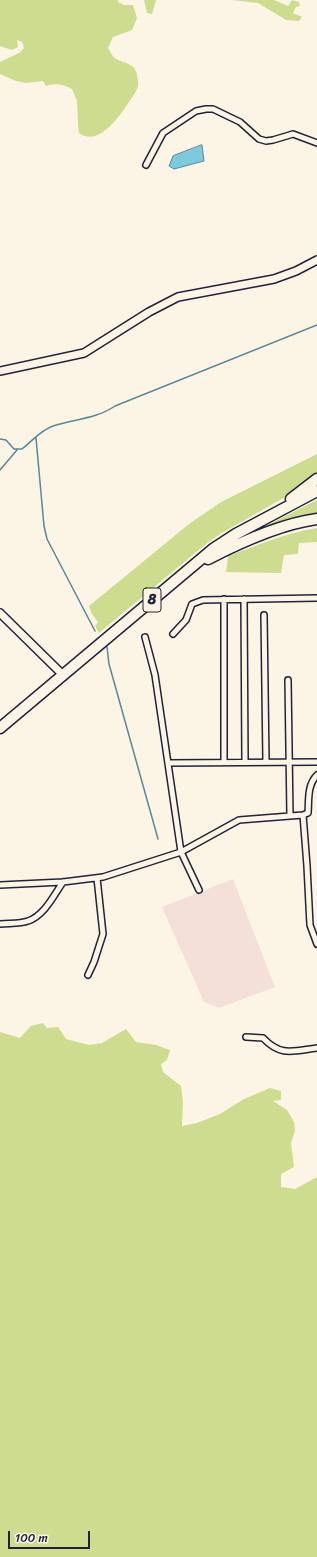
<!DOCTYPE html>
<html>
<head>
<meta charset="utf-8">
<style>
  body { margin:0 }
  #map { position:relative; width:317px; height:1557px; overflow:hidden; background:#fcf5e5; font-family:Sriracha,sans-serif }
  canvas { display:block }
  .scale { position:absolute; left:8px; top:1531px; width:82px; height:18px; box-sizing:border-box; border:2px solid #22223b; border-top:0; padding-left:5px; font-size:12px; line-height:14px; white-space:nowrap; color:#22223b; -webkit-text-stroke:3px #fcf5e5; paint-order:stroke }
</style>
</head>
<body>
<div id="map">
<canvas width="317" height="1557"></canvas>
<div class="scale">100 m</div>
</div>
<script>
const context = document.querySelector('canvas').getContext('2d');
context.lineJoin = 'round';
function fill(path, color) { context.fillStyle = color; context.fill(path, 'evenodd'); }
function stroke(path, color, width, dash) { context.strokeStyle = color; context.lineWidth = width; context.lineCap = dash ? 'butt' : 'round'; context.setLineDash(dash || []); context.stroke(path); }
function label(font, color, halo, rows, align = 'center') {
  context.font = font + ' Sriracha,sans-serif'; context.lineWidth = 4; context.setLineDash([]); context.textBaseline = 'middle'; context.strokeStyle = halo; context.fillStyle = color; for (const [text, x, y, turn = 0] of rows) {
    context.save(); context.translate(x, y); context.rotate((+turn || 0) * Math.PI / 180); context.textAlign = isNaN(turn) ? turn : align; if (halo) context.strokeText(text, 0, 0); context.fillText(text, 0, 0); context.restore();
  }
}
fill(new Path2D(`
  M233 879 275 987 219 1008 204 1002 162 907Z`), '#f5dfd9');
fill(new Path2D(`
  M0 0H118V2L124 5H133L137 18 132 30 113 37 108 48C110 51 112 56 115 58 123 64 134 62 137 74 137 77 139 82 138 86 136 93 131 99 127 105 118 118 98 147 79 133L78 125 77 101 72 89C62 84 57 83 46 86L43 81 26 83 16 81 0 74V62L19 53 24 48 22 42 17 40 18 47 12 50 0 46Z
  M144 0H156L152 14 147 13Z
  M232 0H274L288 6 292 0 299 2 300 6 296 7 293 13 302 17 299 21 286 20 258 3Z
  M317 454V475L287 496 220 534 206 544 99 633 95 626 98 622 92 614 89 606 189 524 221 502Z
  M317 500V515L242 538Z
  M317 528V542L299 543 298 554 284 555 281 573 226 572 228 556C257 546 287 532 317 528Z
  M43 1023 47 1028 58 1027 66 1039 89 1045 102 1043 126 1029 136 1042 156 1045 170 1050 167 1060 161 1064 163 1072 181 1086 183 1102 182 1126 197 1123 220 1114 244 1099 270 1088 281 1091V1100L273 1101 287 1110 294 1122 295 1131 291 1143 294 1167 281 1174V1187L295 1189 317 1177V1557H0V1032L20 1038 31 1026Z`), '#cedc90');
const water = new Path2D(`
  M202 145 204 161 174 169 169 166 173 156Z`);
fill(water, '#7dcadc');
stroke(water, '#59879c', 1);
stroke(new Path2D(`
  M36 438 44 526 47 539 95 631
  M0 439 6 440 14 449H22C32 441 41 430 53 426 74 419 96 419 115 406L317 325
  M0 470 17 450
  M107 647 109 664 158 839`), '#59879c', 1.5);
const minor = new Path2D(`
  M146 165 163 133 196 111 206 109H213L240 122 259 139 266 141 273 140 293 134 317 143
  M244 599 245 762
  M264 615 266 762
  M173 634 186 620 192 604 203 600 317 598
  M145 637 155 675 181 852 199 890
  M288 680 290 816
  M224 762V599
  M168 763 317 762
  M303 815 307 866 310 925 317 944
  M0 885 63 882 103 877 181 852 239 820 303 815 308 813C309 800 307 785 317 775
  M0 924C9 923 20 924 28 921 44 916 54 895 63 882
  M88 975 94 962 103 934 97 878
  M246 1037 263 1038C281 1057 293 1051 317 1048`);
const tertiary = new Path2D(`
  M0 371 84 353 149 312 178 297 274 279 296 271 317 260
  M0 613 59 671`);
const motorway = new Path2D(`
  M291 499 317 479
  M208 559C241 542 280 524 317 519
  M0 728 213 549 236 534 317 491`);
stroke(minor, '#22223b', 8);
stroke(tertiary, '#22223b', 10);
stroke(motorway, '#22223b', 13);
stroke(minor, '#fcf5e5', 5);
stroke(tertiary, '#fcf5e5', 7);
stroke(motorway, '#fcf5e5', 10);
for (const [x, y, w] of [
  [152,600,18]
]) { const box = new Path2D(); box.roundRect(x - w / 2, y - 12, w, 24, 3); context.fillStyle = '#fcf5e5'; context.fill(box); stroke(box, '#22223b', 1); }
label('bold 14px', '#22223b', null, [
  ["8",152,600]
]);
</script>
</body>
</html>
